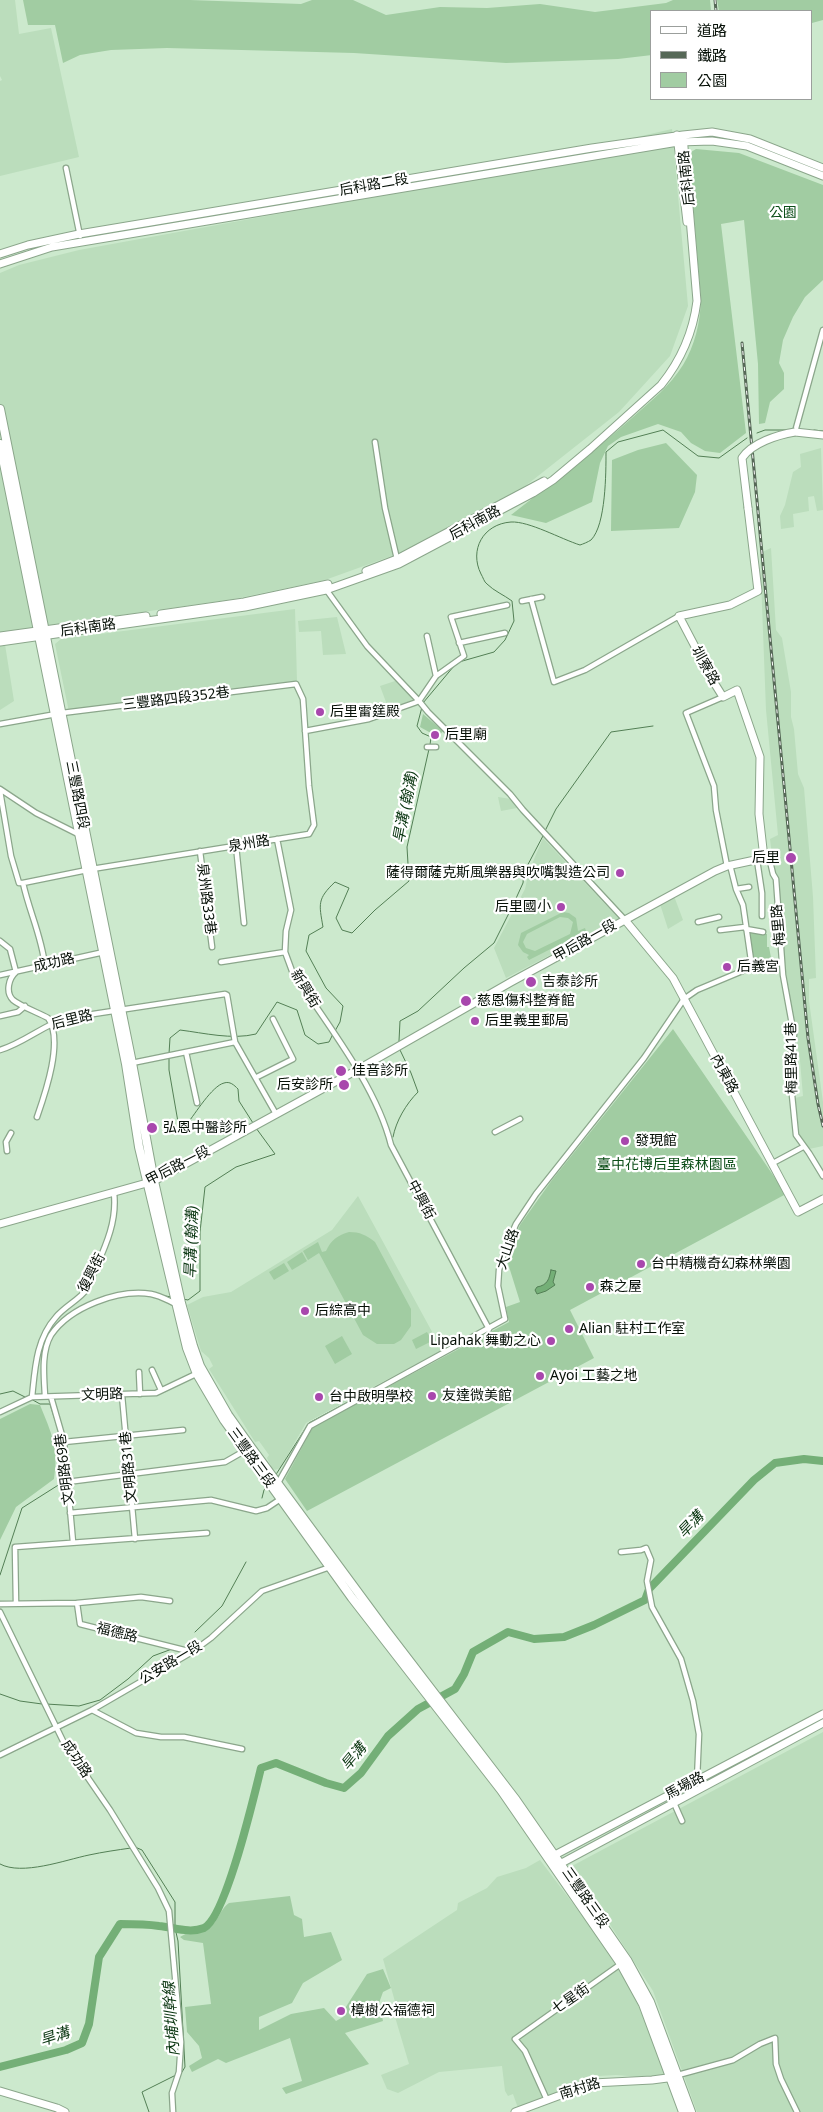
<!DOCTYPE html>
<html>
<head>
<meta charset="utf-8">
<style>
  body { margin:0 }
  #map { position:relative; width:823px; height:2112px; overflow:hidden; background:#cce9cd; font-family:"Noto Sans","Noto Sans TC",sans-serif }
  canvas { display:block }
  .legend { position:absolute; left:650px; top:10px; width:162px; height:90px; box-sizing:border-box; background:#fff; border:1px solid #9b9f9c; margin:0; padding:6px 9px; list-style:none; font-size:15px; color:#061007 }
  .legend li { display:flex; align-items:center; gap:10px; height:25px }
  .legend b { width:25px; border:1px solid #9b9f9c }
</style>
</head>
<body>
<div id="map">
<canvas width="823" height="2112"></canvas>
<ul class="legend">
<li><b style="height:6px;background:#fff"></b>道路</li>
<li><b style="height:6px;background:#566857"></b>鐵路</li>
<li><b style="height:14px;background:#a1cca2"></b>公園</li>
</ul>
</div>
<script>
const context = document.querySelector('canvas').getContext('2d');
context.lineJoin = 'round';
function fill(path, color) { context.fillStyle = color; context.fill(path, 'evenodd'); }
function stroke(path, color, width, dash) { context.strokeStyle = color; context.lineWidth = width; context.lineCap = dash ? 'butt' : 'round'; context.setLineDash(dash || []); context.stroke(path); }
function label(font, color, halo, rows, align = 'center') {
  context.font = font + ' "Noto Sans","Noto Sans TC",sans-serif'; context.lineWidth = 4.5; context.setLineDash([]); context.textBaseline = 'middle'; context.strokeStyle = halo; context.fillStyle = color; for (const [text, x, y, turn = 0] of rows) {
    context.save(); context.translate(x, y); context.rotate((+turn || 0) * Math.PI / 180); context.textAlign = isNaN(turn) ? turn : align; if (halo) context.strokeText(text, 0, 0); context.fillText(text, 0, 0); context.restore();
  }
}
fill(new Path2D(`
  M0 0H15L19 34 51 28 79 157 0 176V81L2 80 0 76Z
  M672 129 688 306 670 356 619 412 519 491 411 549 325 580 234 599 3 632 14 701 0 710V273L19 265 79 250 388 194Z
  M821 448 823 510 817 511 814 496 808 497 809 511 793 514 794 527 781 529 780 516 785 505 793 472 801 467 800 454Z
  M771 548 776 630 782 638 791 692V717L794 729 798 774 804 788 813 897 816 978 809 979V1001L823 1102V1146L809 1149 800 1140 795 1098 803 1096 800 1061 786 972 770 839 778 835 766 710 760 553Z
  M295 609 297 681 140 699 69 712 55 644 61 639Z
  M337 617 346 654 323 655 321 631 299 632 298 621Z
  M398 680 407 689 413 700 389 710 380 686Z
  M498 797 511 799 517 808 501 811Z
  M543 838 619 919 506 978 494 948 525 889 529 871Z
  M674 896 683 920 668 929 660 904Z
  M358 1196 442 1350 306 1423 280 1468 275 1470 272 1468 267 1458 269 1455 259 1441 255 1442 209 1369 213 1366 209 1358 201 1351 187 1305 203 1297 231 1292 332 1230Z
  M823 1732V2112H697L653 1991 572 1866Z
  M540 1860 602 1942 633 1993 662 2063 665 2079 616 2075 599 2076 518 2108 513 2094 508 2096 505 2091 502 2066 439 2072 398 2093 387 2089 381 2075 409 2064 395 2017 399 2016 383 1959 457 1910 458 1903 487 1888 497 1877 526 1868Z`), '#bbddbc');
fill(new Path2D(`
  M23 0H190L301 4 312 0H353L386 15 440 7 487 8 540 4 595 12 666 3 673 0H710L711 11H652V55L618 59 506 63 354 53 167 48 111 50 80 55 63 63 55 25H28Z
  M717 0H823V20L812 23V11H719Z
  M696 149 739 153 823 185V280L805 297 793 317 783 340 779 363 784 373V389L770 402 765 423 759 424 758 364 744 220 721 224 746 433 720 453 705 451 691 443 681 432 658 424 621 437 608 446 600 463 592 502 546 523 511 515C552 483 594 452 633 417 651 401 670 386 683 365 695 345 700 323 701 300L689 156 691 152Z
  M666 443 697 475 695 492 679 528 611 531 612 460 638 450Z
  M423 714 443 731 438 737 420 727Z
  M563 912 569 913 576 918 578 931 585 928 586 931 529 960 527 957 529 955 523 952 518 945 521 933ZM560 917 568 918 573 922 570 934 535 951 526 948 523 942 527 934Z
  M748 932 767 934V947H769L772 963 753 964Z
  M673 1029 786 1194 570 1310 594 1358 307 1511 285 1479 313 1427 509 1322 506 1307 520 1302 506 1257 520 1225 552 1180Z
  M349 1232C360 1232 366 1235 375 1242L411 1309V1326L401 1340 394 1344H377L363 1335 319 1253 308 1260 303 1251 318 1242 322 1252 326 1251C331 1240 338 1235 349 1232Z
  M302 1252 307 1261 292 1270 287 1262Z
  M284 1263 289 1271 274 1280 269 1272Z
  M427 1332 432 1341 416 1349 412 1340Z
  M342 1336 352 1354 335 1364 325 1346Z
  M30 1404 40 1405C51 1432 59 1448 54 1479L16 1507 0 1540V1419Z
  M290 1896 294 1915 302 1919 304 1937 331 1932 342 1960 303 1983 292 2003 259 2017V2030L291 2014 324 2008 336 2021 343 2017 342 2013 367 1974 383 1969 391 1988 383 1992 379 2003 383 2021 345 2033 369 2064 286 2094 282 2088 302 2081 290 2038 226 2063 218 2059 192 2072 189 2066 202 2058 199 2046 187 2032 185 2007 211 2004 203 1943 184 1940 180 1937 196 1928 203 1932C217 1927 218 1911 229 1903Z`), '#a1cca2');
const water = new Path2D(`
  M551 1270 556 1271 553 1282 555 1285 546 1291 537 1294 535 1290 537 1287C548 1285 549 1279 551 1270Z`);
fill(water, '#74af77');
stroke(water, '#537f55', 1);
stroke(new Path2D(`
  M814 430 823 431
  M757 433 765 430H787
  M459 662 494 652 505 640 514 621 512 601C504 595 494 591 487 584 484 582 483 577 481 574 469 550 483 524 511 522 529 521 561 539 580 545 583 544 588 542 591 540 606 525 606 472 606 452L618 442 663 430 698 456 719 458 747 438
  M423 703 454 666
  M422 707 417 726 422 733 431 737 430 745
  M545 831 556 809 611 732 653 726
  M335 1031 340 1022 343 1006 326 988 306 951 309 935 323 927C319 904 317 899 335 882L349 888 336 918 342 930 352 933 375 910 409 881 407 847 429 749
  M399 1041 400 1021 418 1011 464 968 494 943 513 905 523 883 524 872 544 834
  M169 1054 170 1038 180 1030C204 1033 232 1040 256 1034L277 1002 297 1010 305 1035 318 1044 329 1042 333 1034
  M169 1058V1070L178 1122 187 1124C195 1114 212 1086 224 1083 230 1081 234 1085 238 1089L239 1101 253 1123
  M393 1137C396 1121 406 1104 418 1092L411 1073 400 1050
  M165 1296 172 1297
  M183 1299 188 1300 200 1291V1232L205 1187 236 1167 275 1154 256 1128
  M0 1394 13 1391 27 1398
  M275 1476 309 1423 400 1374
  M262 1498 264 1490 268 1485
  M0 1575 22 1508 60 1484 61 1439 50 1404H40L31 1399
  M195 1632 222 1606 246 1562
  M0 1694 20 1701 42 1704
  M46 1704 79 1706 100 1700 128 1679 153 1656 172 1649
  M135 1847 142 1850 175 1902V1928L178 1941 185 2067 182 2072
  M0 1864C22 1876 65 1860 89 1855 103 1852 117 1850 131 1848
  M149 2112 142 2092 176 2075`), '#537f55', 1);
stroke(new Path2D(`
  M0 2067 66 2050 82 2043 89 2024 99 1957 120 1924C133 1924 146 1924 159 1926 173 1927 189 1934 204 1928 226 1917 254 1796 261 1768L276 1763 326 1783 344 1788 361 1773 388 1736 418 1709 455 1689 464 1674 473 1652 508 1632 534 1639 564 1637 594 1625 645 1600 649 1589 754 1480 775 1463 804 1459 823 1461`), '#74af77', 8);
const street = new Path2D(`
  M66 168 80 236
  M795 432 823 330
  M375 442 385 508 397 559
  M325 588 367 646 419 701 428 712 510 794 523 810 625 920
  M531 599 554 682 585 670 679 616
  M522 601 542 597
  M427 636 436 676
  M459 643 505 633
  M723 697 686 713 714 786 716 810 727 866
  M0 724 62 713 296 684 303 699 309 786 314 825 309 834 92 869 23 883
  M305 731 369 719 414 703 419 701 436 676 464 656 451 617 507 605
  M427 747H436
  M0 789 36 813 78 834
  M0 791 11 856 19 883H23C29 911 42 937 45 966
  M277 839 291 910 286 931 285 952 292 971C326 1023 376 1085 391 1145L489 1329
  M236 846 244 923
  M200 851 212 947
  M769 857 773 874 776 879 783 975 794 1035 789 1065 796 1135 809 1153 823 1176
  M757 860 762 893V916
  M736 889 749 887
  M698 922 719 917
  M746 929 763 932
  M720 930 745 927
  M0 941 10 949 16 972C9 978 5 992 13 1000 20 1006 39 1013 48 1018 64 1040 45 1094 37 1117
  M221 962 285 952
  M752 967 782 962
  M0 975 104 952
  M0 1016 18 1012 25 1006
  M0 1050C24 1043 43 1025 67 1018L225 994 227 995 235 1042 276 1114
  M186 1052 197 1103
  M132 1063 235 1042
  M257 1077 293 1059 273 1019
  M495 1132 520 1119
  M7 1151 6 1142 11 1133
  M773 1163 803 1147
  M152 1370 161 1390
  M139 1372 140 1394
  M122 1395 135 1539
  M45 1396C44 1377 41 1352 51 1335 70 1307 118 1289 151 1294 161 1296 167 1300 176 1304
  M32 1397C35 1369 36 1339 56 1317 65 1306 79 1300 87 1289 99 1258 118 1228 114 1193
  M51 1397 64 1442 73 1542
  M0 1412 32 1397 156 1393 198 1373
  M64 1442 183 1430
  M67 1482 225 1462 246 1450
  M278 1483 310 1426 505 1319 498 1286 499 1270 505 1249 516 1224 536 1194 644 1058 684 999 697 990 752 967 743 905 736 889 730 865
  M70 1513 211 1500 256 1511 267 1508 282 1498
  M621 1552 641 1550 646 1548 651 1560 647 1581 652 1607 681 1659 693 1701 699 1734 697 1780
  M77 1603 141 1597 170 1601
  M0 1604 77 1603 80 1624 192 1652
  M16 1604 15 1547 207 1533
  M0 1612 64 1743 110 1810 158 1888 169 1911 181 2042 179 2072 172 2093 173 2112
  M92 1710 136 1733 161 1737H184L242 1749
  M0 1755 92 1710 192 1652 211 1638 262 1591 330 1567
  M674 1803 682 1821
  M678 2075 733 2060 760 2044 775 2038 776 2064 781 2079 797 2112
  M547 2100 525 2051 515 2039 622 1963`);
const secondary = new Path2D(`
  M677 135 687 222
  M0 254 28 245 79 234 592 148 683 135 712 132 750 139 823 168
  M0 264 52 247 678 142 712 141 747 146 823 176
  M795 432 823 435
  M748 508 758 591 730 605 679 616 713 681 723 697 737 690 760 757 759 814 764 858
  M366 571 397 559 544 481
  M161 614 244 602 328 584
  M0 636 146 616
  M0 642 245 607 326 590 399 564 533 493 553 480 590 449 661 385C682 359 693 333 697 301L683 135
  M625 920 673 978 798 1212 823 1199
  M0 1224 154 1181 357 1070 511 982 715 871 727 866 769 857
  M551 1857 823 1714
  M556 1866 823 1723
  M0 2091 57 2108 65 2112
  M515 2112 593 2083 652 2080 675 2077`);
const primary = new Path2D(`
  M0 409 132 1063 154 1181 181 1303 193 1346 200 1366 228 1415 250 1446 385 1629 516 1800 627 1960 650 2002 691 2112
  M0 444 126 1064 139 1147 187 1348 197 1374 224 1420 352 1598 501 1790 621 1964 643 2004 683 2112`);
stroke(street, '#8ba68b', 7);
stroke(secondary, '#8ba68b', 9);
stroke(primary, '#8ba68b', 10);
stroke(street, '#fff', 4.5);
stroke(secondary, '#fff', 7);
stroke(primary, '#fff', 8);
const rail = new Path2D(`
  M715 0 716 11
  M742 343 808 1038 818 1104 823 1126`);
stroke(rail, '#566857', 3);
stroke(rail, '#fff', 1, [4]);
const secondaryBridge = new Path2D(`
  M748 508 742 458C752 443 777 435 795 432`);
stroke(secondaryBridge, '#8ba68b', 9, []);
stroke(secondaryBridge, '#fff', 7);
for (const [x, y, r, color] of [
  [320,712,5,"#a847ad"],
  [435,735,5,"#a847ad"],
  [791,858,6,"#a847ad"],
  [620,873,5,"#a847ad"],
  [561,907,5,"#a847ad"],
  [727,967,5,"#a847ad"],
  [531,982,6,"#a847ad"],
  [466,1001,6,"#a847ad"],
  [475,1021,5,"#a847ad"],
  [341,1071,6,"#a847ad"],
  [344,1085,6,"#a847ad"],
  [152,1128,6,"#a847ad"],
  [625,1141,5,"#a847ad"],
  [641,1264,5,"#a847ad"],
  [590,1287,5,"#a847ad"],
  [305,1311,5,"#a847ad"],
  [569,1329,5,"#a847ad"],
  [551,1341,5,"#a847ad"],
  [540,1376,5,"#a847ad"],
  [432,1396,5,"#a847ad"],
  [319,1397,5,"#a847ad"],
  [341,2011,5,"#a847ad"]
]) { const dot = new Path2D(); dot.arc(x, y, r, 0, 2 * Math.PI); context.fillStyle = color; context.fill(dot); stroke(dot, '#fff', 2); }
label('14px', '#061007', '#fff', [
  ["后科南路",687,178,-96],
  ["后科路二段",374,185,-10],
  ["后科南路",475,523,-28],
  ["后科南路",88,628,-8],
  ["圳寮路",705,666,61],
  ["三豐路四段352巷",176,699,-7],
  ["三豐路四段",77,795,79],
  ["泉州路",249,844,-9],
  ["泉州路33巷",206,899,83],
  ["梅里路",779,925,-95],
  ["甲后路一段",585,941,-29],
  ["成功路",54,963,-13],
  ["新興街",305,989,58],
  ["后里路",72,1020,-14],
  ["梅里路41巷",792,1058,-91],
  ["內東路",724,1074,62],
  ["甲后路一段",178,1166,-27],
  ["中興街",421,1200,62],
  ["大山路",508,1249,-71],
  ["復興街",92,1273,-63],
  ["文明路",102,1395,-2],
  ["三豐路三段",251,1458,54],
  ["文明路31巷",129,1467,-95],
  ["文明路69巷",65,1469,-97],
  ["福德路",117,1633,14],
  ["公安路一段",171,1663,-31],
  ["成功路",76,1759,56],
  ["馬場路",685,1786,-28],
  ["三豐路三段",585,1898,55],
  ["七星街",571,1999,-35],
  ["南村路",580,2089,-17]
]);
label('14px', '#0c4e18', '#fff', [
  ["公園",783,213],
  ["臺中花博后里森林園區",667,1165]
]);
label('14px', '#061007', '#fff', [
  ["后里雷筳殿",330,712],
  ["后里廟",445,735],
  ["后里",780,858,"right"],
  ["薩得爾薩克斯風樂器與吹嘴製造公司",610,873,"right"],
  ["后里國小",551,907,"right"],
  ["后義宮",737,967],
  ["吉泰診所",542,982],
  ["慈恩傷科整脊館",477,1001],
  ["后里義里郵局",485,1021],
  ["佳音診所",352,1071],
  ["后安診所",333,1085,"right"],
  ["弘恩中醫診所",163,1128],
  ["發現館",635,1141],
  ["台中精機奇幻森林樂園",651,1264],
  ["森之屋",600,1287],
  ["后綜高中",315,1311],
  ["Alian 駐村工作室",579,1329],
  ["Lipahak 舞動之心",541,1341,"right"],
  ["Ayoi 工藝之地",550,1376],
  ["友達微美館",442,1396],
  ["台中啟明學校",329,1397],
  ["樟樹公福德祠",351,2011]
], 'left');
label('italic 15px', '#0a3611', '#fff', [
  ["旱溝 (翰溝)",406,807,-79],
  ["旱溝 (翰溝)",192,1242,-88],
  ["旱溝",691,1525,-46],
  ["旱溝",354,1757,-50],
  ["內埔圳幹線",172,2019,-94],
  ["旱溝",55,2037,-18]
]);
</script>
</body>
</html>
